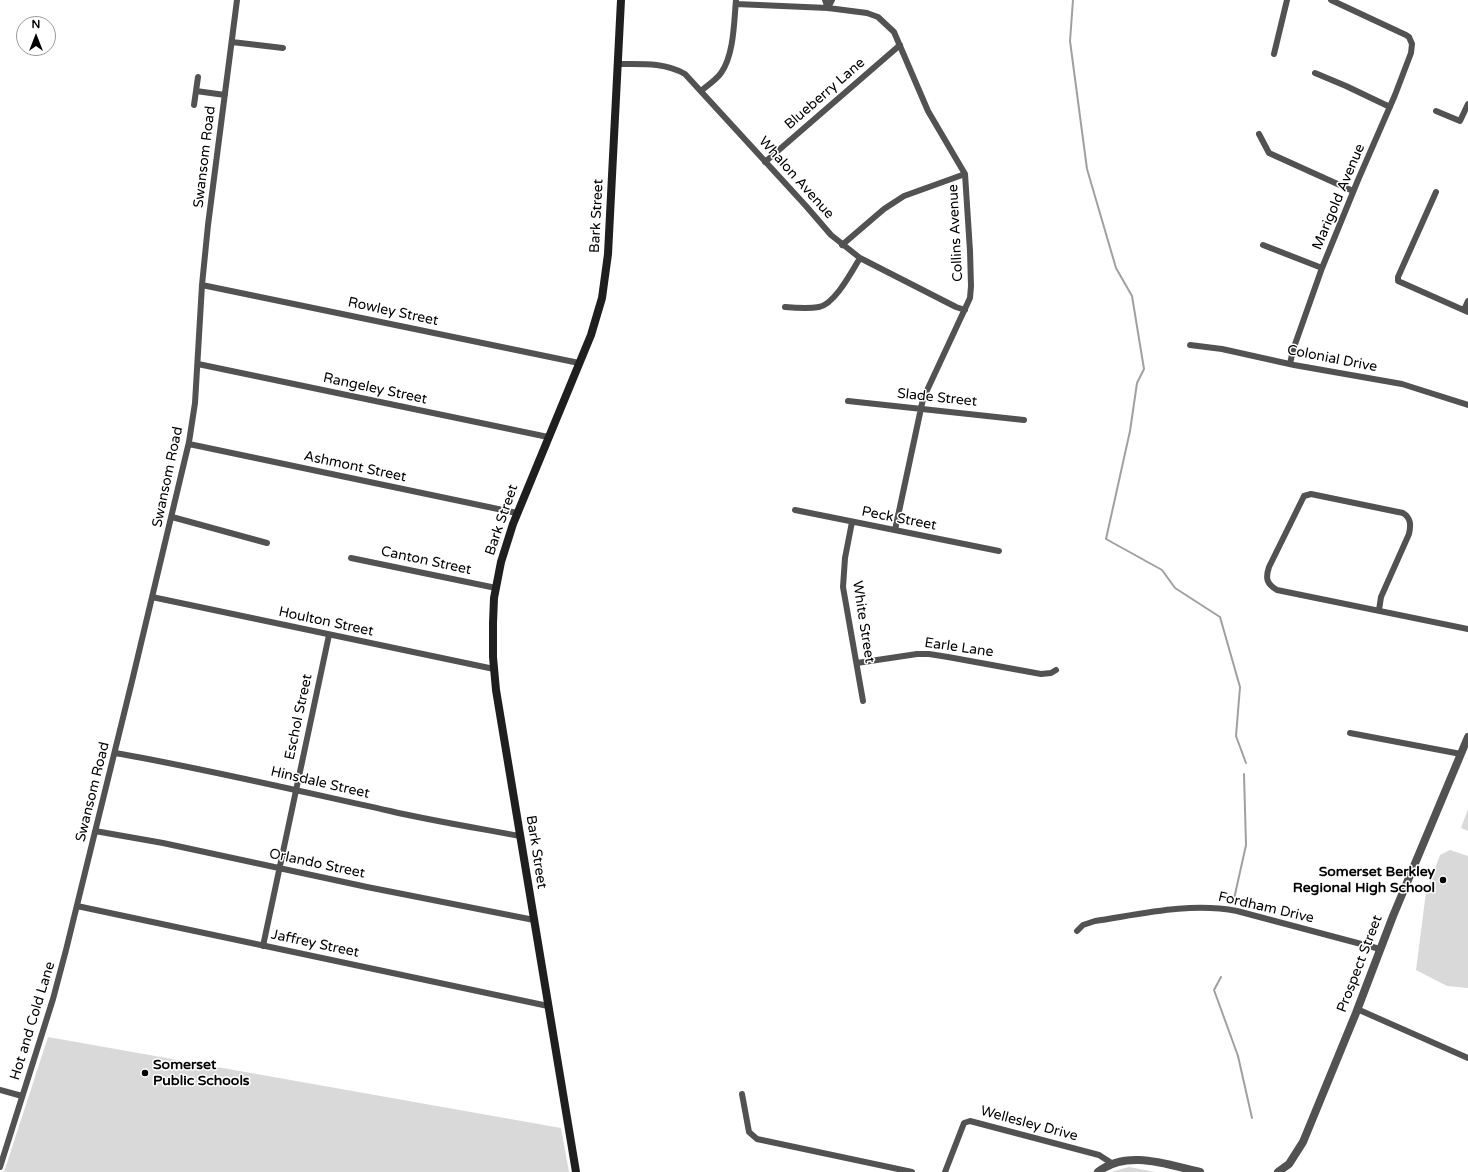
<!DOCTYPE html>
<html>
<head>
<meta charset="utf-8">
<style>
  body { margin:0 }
  #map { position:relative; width:1468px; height:1172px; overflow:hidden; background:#fff; font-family:"Varela Round",sans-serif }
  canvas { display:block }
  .north { position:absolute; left:16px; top:16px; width:40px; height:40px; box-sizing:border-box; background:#fff; border:1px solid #999; border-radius:50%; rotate:0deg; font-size:11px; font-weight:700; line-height:16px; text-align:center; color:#000 }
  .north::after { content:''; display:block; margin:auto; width:14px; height:18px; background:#000; clip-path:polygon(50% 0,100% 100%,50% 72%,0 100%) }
</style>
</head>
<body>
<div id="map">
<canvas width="1468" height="1172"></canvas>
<div class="north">N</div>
</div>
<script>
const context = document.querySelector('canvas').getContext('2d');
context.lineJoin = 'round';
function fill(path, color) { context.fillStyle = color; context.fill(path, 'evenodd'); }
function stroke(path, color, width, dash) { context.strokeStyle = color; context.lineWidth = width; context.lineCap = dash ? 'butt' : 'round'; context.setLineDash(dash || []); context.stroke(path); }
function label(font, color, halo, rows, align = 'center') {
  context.font = font + ' "Varela Round",sans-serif'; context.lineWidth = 3; context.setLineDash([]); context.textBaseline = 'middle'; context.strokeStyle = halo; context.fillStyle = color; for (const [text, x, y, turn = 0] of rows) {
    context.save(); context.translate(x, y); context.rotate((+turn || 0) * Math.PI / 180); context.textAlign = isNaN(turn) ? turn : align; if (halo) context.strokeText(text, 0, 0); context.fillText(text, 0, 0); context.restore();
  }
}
fill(new Path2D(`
  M1468 809V831L1461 828Z
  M1450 850 1468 856V988L1447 986 1416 970 1426 892 1440 855Z
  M48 1037 561 1128 569 1172H4Z
  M1129 1167 1155 1172H1111Z`), '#d9d9d9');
stroke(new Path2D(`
  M1073 0 1070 41 1087 169 1116 268 1132 296 1144 369 1137 383 1130 431 1106 539 1162 570 1175 588 1220 617 1240 687 1236 736 1246 763
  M1234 899 1246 845 1244 774
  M1221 977 1214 990 1238 1056 1252 1118`), '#a0a0a0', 2);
stroke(new Path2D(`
  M825 0 828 8
  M736 4 828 8 867 13 878 17 894 32 928 111 965 174 970 251 971 286 970 298 923 399 895 530
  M828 8 832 0
  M232 42 283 48
  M1274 54 1287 0
  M618 64C640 64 665 62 685 74L806 206 831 235 860 258 956 307 965 310
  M1315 73 1346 86 1390 107
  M196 91 225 95
  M701 91C708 85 716 80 721 73 734 55 734 22 736 0
  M194 105 198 77
  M1436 111 1460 121 1468 104
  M1259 134 1269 153 1353 191
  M765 162 900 45
  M1436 192 1398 277V281L1468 312
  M842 245 884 209 904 196 965 174
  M1263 245 1322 268
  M202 285 579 363
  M785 307C796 308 808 309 819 307 835 304 852 271 860 258
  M1464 310 1468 301
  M1190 345 1222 349 1294 365 1402 384 1468 405
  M198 364 548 437
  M1290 364 1293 350 1322 268 1358 180 1395 95 1411 53 1412 44 1409 37 1406 35 1331 0
  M848 401 1024 420
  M189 444 517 513
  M795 510 999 551
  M172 517 267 543
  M852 522 845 558 843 587 863 701
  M351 558 496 588
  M152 597 494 669
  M1379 610 1381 597 1409 534C1411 525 1411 518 1403 513L1311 494 1304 496 1269 567C1265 579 1267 584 1277 590L1468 629
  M857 663 917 654H929L948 657 1041 674 1051 673 1056 670
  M1350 733 1461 754
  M115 753C207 769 298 791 390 811 433 821 477 828 520 836
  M95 831 163 843 367 887 534 920
  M77 906 548 1006
  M1077 931 1083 925 1095 921C1141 914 1190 902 1237 911L1380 949
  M263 946 329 635
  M1357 1009 1468 1058
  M0 1090 22 1096
  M742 1094 749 1132 757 1139 912 1172
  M0 1167 53 999 66 950 133 677 189 442 195 403 202 285 208 225 237 0
  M945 1172 964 1123 970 1121 1099 1155 1113 1164`), '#525252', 6);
stroke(new Path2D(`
  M1098 1172C1127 1149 1168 1165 1200 1172
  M1278 1172 1289 1164 1303 1142 1356 1013 1393 916 1468 737`), '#525252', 8);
stroke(new Path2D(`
  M576 1172 496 690 493 657V623L494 598 501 562 513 524 591 335 602 298 608 254 621 0`), '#1f1f1f', 8);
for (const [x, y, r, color] of [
  [1443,880,4,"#000"],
  [145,1073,4,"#000"]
]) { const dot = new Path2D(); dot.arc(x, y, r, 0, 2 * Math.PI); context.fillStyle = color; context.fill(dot); stroke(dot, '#fff', 1.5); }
label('14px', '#000', '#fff', [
  ["Blueberry Lane",825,94,-41],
  ["Swansom Road",205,157,-83],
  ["Whalon Avenue",796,178,48],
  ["Marigold Avenue",1339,197,-67],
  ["Bark Street",597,216,-87],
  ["Collins Avenue",956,233,-93],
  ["Rowley Street",393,312,12],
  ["Colonial Drive",1332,359,11],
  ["Rangeley Street",375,389,12],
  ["Slade Street",937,398,6],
  ["Ashmont Street",355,467,12],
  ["Swansom Road",168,477,-78],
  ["Peck Street",899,519,11],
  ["Bark Street",502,520,-71],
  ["Canton Street",426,561,12],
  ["Houlton Street",326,622,12],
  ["White Street",863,622,81],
  ["Earle Lane",959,648,8],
  ["Eschol Street",299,717,-78],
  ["Hinsdale Street",320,783,13],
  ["Swansom Road",93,792,-76],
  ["Bark Street",536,852,81],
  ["Orlando Street",317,864,12],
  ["Fordham Drive",1266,908,13],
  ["Jaffrey Street",315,944,12],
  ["Prospect Street",1360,964,-69],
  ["Hot and Cold Lane",33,1021,-73],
  ["Wellesley Drive",1029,1124,15]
]);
label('bold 14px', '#000', '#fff', [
  ["Somerset Berkley",1435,872],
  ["Regional High School",1435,888],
  ["Somerset",153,1065,"left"],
  ["Public Schools",153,1081,"left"]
], 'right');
</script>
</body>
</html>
